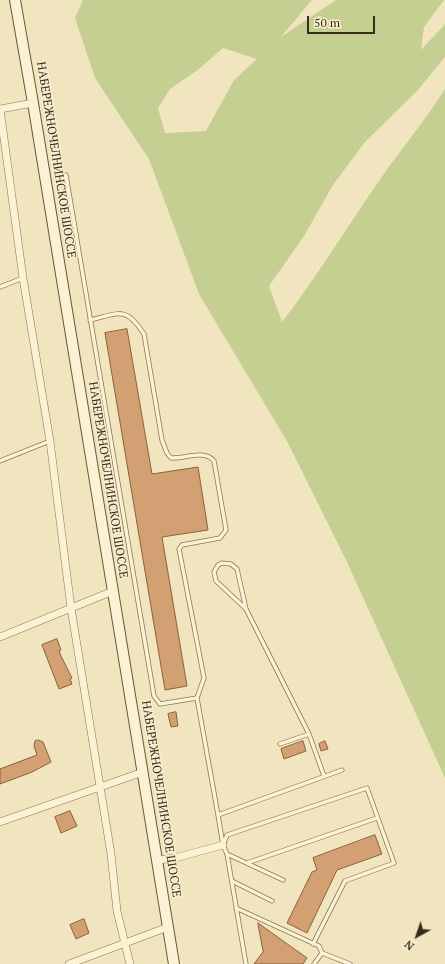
<!DOCTYPE html>
<html>
<head>
<meta charset="utf-8">
<style>
  body { margin:0 }
  #map { position:relative; width:445px; height:964px; overflow:hidden; background:#f1e5bf; font-family:"PT Serif",serif }
  canvas { display:block }
  .north { position:absolute; left:397px; top:916px; width:40px; height:40px; -webkit-text-stroke:3px #f8eecf; paint-order:stroke; rotate:220deg; font-size:11px; font-weight:700; line-height:16px; text-align:center; color:#392c1c }
  .north::after { content:''; display:block; margin:auto; width:14px; height:18px; background:#392c1c; clip-path:polygon(50% 0,100% 100%,50% 72%,0 100%) }
  .scale { position:absolute; left:307px; top:16px; width:68px; height:18px; box-sizing:border-box; border:2px solid #392c1c; border-top:0; padding-left:5px; font-size:12px; line-height:14px; white-space:nowrap; color:#392c1c; -webkit-text-stroke:3px #f8eecf; paint-order:stroke }
</style>
</head>
<body>
<div id="map">
<canvas width="445" height="964"></canvas>
<div class="north">N</div>
<div class="scale">50 m</div>
</div>
<script>
const context = document.querySelector('canvas').getContext('2d');
context.lineJoin = 'round';
function fill(path, color) { context.fillStyle = color; context.fill(path, 'evenodd'); }
function stroke(path, color, width, dash) { context.strokeStyle = color; context.lineWidth = width; context.lineCap = dash ? 'butt' : 'round'; context.setLineDash(dash || []); context.stroke(path); }
function label(font, color, halo, rows, align = 'center') {
  context.font = font + ' "PT Serif",serif'; context.lineWidth = 3; context.setLineDash([]); context.textBaseline = 'middle'; context.strokeStyle = halo; context.fillStyle = color; for (const [text, x, y, turn = 0] of rows) {
    context.save(); context.translate(x, y); context.rotate((+turn || 0) * Math.PI / 180); context.textAlign = isNaN(turn) ? turn : align; if (halo) context.strokeText(text, 0, 0); context.fillText(text, 0, 0); context.restore();
  }
}
fill(new Path2D(`
  M83 0H312L281 37 336 0H444L424 27 421 50 445 24V57L417 91 365 142 333 185 304 236 269 286 282 322C317 277 346 228 379 181 400 150 425 121 445 89V778L346 560 288 443 199 294 149 159 95 78 75 18ZM223 48 257 59 234 80 206 131 165 133 158 108 170 89 199 69Z`), '#c5cf92');
const building = new Path2D(`
  M127 329 152 474 198 467 208 530 162 537 187 686 165 690 105 333Z
  M57 639 61 650 59 651 61 656 72 678 70 679 72 684 59 689 42 645Z
  M176 712 178 726 171 727 168 714Z
  M38 740 43 742 51 762 32 772 0 784V769L37 755 34 746 35 741Z
  M303 741 306 751 284 759 281 749Z
  M325 741 328 749 321 751 319 744Z
  M70 811 77 826 61 833 55 817Z
  M375 835 382 854 337 870 307 933 287 923 312 872 317 870 313 858Z
  M84 919 89 933 76 939 70 925Z
  M258 923 307 958 303 964H254L263 952Z`);
fill(building, '#d2a072');
stroke(building, '#8c5f3a', 1);
const lane = new Path2D(`
  M66 175 154 696 160 704 197 698
  M0 287 23 278
  M90 320C120 313 126 306 144 334L162 440 167 453 171 458C185 459 204 449 214 461L226 530 220 538 182 545 179 549 204 678 197 698 218 815
  M0 461 50 441
  M222 563 231 564 237 569 246 609 216 581 214 572 218 565Z
  M246 609 309 734 324 776
  M280 744 309 734
  M223 845 227 835 367 788 394 863 345 881 313 944
  M227 854 283 880
  M247 863 377 818
  M232 881 272 901
  M236 908 319 946 322 953 314 964
  M322 953 350 964
  M246 964 227 854 223 845 218 815 342 770`);
const street = new Path2D(`
  M0 109 23 278 50 441 71 608 111 854 117 911 130 964
  M0 109 33 103
  M0 637 113 591
  M0 822 143 772
  M158 860 175 858 223 845
  M69 964 168 927`);
const secondary = new Path2D(`
  M15 0 33 103 174 964`);
stroke(lane, '#8b7556', 5);
stroke(street, '#8b7556', 8);
stroke(secondary, '#6c5639', 12);
stroke(lane, '#fbf1d3', 3.5);
stroke(street, '#fbf1d3', 7);
stroke(secondary, '#fbf1d3', 10);
label('12px', '#392c1c', '#f8eecf', [
  ["НАБЕРЕЖНОЧЕЛНИНСКОЕ ШОССЕ",56,160,81],
  ["НАБЕРЕЖНОЧЕЛНИНСКОЕ ШОССЕ",108,480,81],
  ["НАБЕРЕЖНОЧЕЛНИНСКОЕ ШОССЕ",161,799,81]
]);
</script>
</body>
</html>
